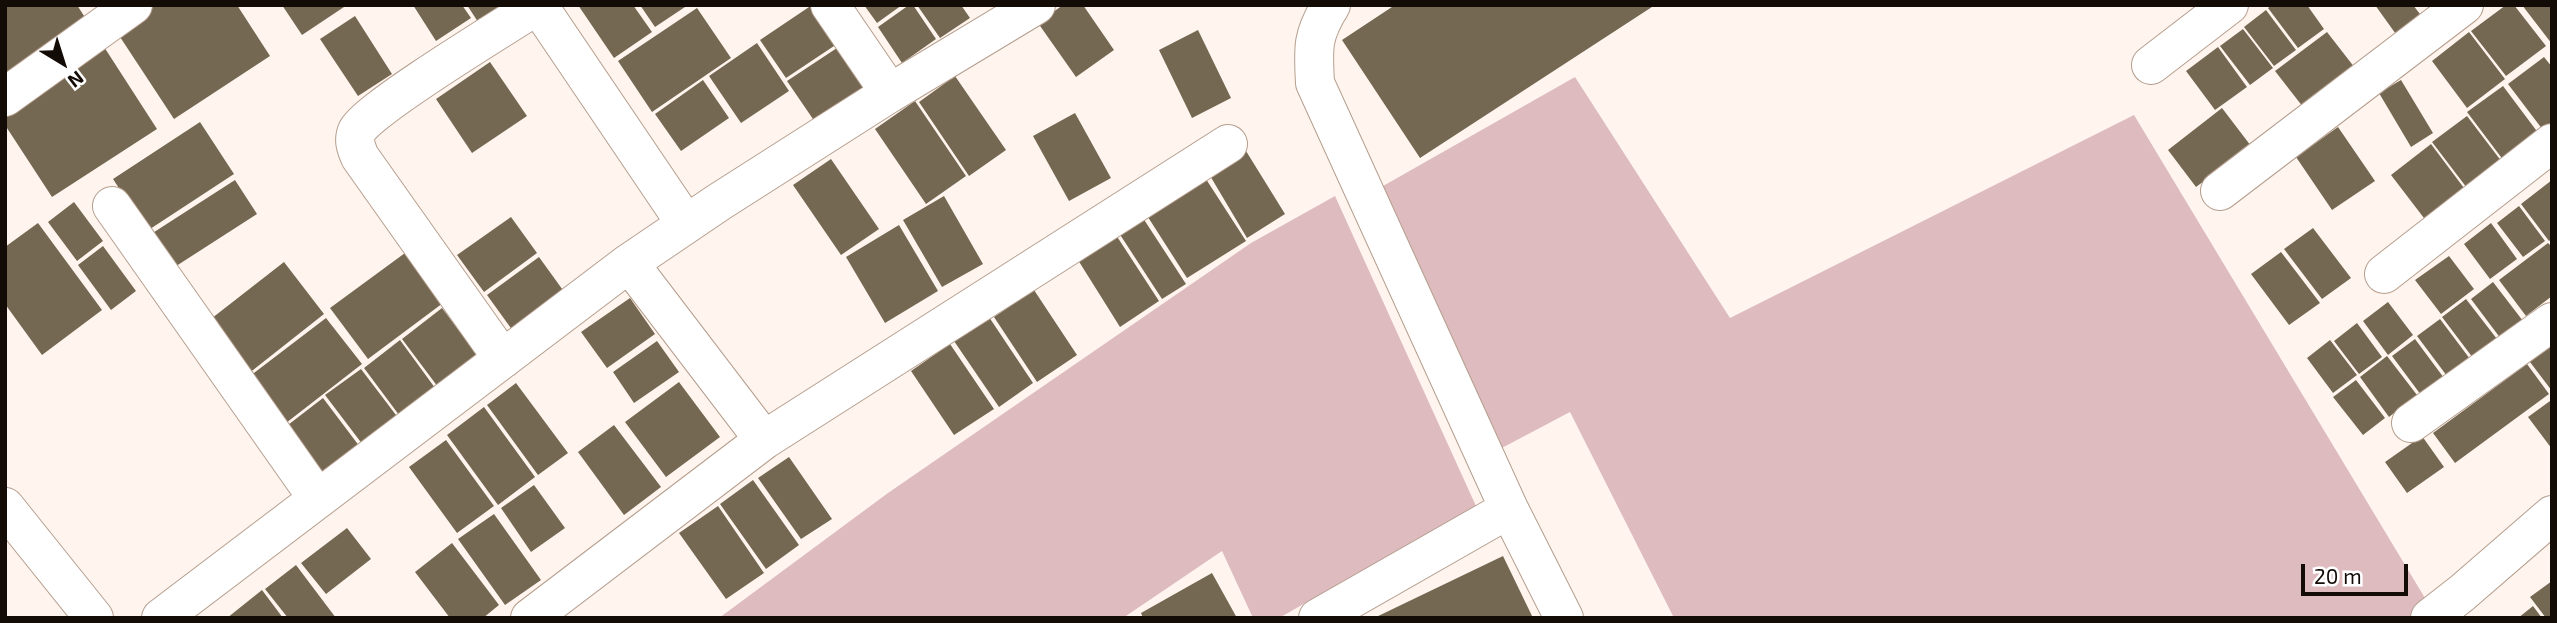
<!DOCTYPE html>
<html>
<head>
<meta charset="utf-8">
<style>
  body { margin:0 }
  #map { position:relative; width:2557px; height:623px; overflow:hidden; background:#fff5ee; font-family:"Exo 2",sans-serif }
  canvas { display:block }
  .frame { position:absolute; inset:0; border:7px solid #130b06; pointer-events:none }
  .north { position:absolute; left:28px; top:28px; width:70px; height:70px; -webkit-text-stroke:5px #fff; paint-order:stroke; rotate:142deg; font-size:19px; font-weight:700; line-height:28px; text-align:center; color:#130b06 }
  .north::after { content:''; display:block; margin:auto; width:24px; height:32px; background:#130b06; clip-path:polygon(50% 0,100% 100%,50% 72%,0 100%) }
  .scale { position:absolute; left:2301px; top:564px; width:107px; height:32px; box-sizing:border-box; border:4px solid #130b06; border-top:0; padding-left:9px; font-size:21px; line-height:24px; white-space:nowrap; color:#130b06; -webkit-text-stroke:5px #fff; paint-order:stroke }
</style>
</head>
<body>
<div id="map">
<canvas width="2557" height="623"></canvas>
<div class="frame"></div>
<div class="north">N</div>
<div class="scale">20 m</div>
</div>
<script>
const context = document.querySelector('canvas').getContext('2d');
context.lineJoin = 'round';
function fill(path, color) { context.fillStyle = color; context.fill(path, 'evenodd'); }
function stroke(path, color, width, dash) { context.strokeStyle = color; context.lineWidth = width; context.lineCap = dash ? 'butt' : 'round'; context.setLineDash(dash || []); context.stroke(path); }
fill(new Path2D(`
  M1575 77 1730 318 2134 115 2437 618H1674L1570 412 1498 450 1376 190Z
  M1335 196 1476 506 1279 618H1253L1222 551 1123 618H719L888 493 1251 243Z`), '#ddbbbf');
fill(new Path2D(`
  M5 5H77L157 129 52 197 5 125Z
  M99 5H237L270 56 174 119Z
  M282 5H347L302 35Z
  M413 5H462L471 18 436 41Z
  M467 5H503L478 22Z
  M578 5H633L652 32 614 58Z
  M640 5H688L655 27Z
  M812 5 840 42 786 78 760 40Z
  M864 5H902L877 23Z
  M909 5H913L936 39 902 63 878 27Z
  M917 5H961L970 18 940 38Z
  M1063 5H1083L1114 50 1076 77 1038 23Z
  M1395 5H1655L1420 158 1342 40Z
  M2272 5H2307L2324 29 2298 48 2268 8Z
  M2375 5H2413L2423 18 2398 37Z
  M2506 5H2514L2546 46 2506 76 2471 31Z
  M2522 5H2552V44Z
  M697 8 731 58 652 112 618 61Z
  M2266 10 2296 50 2274 66 2244 27Z
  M355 16 392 74 358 96 320 39Z
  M2243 29 2273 68 2250 85 2220 46Z
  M1198 30 1231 98 1192 118 1159 50Z
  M2327 32 2355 68 2303 107 2275 71Z
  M2469 32 2505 79 2467 108 2432 61Z
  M757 43 789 91 741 123 709 76Z
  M840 46 868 87 815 122 787 81Z
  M2218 47 2247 87 2215 110 2186 71Z
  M2544 57 2552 67V130L2546 134 2508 84Z
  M490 62 527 116 472 153 436 99Z
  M955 76 1006 150 969 176 919 102Z
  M703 80 729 118 681 151 655 114Z
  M2401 80 2433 133 2411 147 2379 93Z
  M2503 86 2542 138 2507 165 2467 112Z
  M915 101 966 176 926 204 875 129Z
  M2222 108 2251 146 2196 187 2168 150Z
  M1075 113 1111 178 1069 201 1033 136Z
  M2467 116 2505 166 2470 192 2432 142Z
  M200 122 234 174 147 231 113 179Z
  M2338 127 2375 181 2332 210 2296 157Z
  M2431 144 2467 192 2427 222 2391 175Z
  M1246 151 1285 214 1247 238 1209 174Z
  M831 159 879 229 841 255 793 185Z
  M1204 176 1246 241 1187 278 1146 214Z
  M235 180 257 214 170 270 148 236Z
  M2552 180V239L2549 241 2521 204Z
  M944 196 983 264 942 287 903 220Z
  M74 202 103 241 77 261 48 222Z
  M2519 206 2545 241 2523 257 2497 223Z
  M1141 215 1186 284 1162 299 1117 230Z
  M511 217 537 253 484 292 457 255Z
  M38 223 102 310 42 355 5 304V247Z
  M2491 223 2517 259 2490 279 2464 244Z
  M899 225 938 291 885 323 846 257Z
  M2313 228 2351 278 2322 299 2284 249Z
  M1116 235 1159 301 1120 327 1078 260Z
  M2548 243 2552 247V296L2526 316 2499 280Z
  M103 246 136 291 111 310 78 265Z
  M2281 252 2320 303 2289 325 2251 274Z
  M405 253 443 303 368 359 330 308Z
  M2449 256 2474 289 2441 314 2415 280Z
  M539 257 565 293 513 331 487 295Z
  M284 262 324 314 248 374 207 322Z
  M2493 282 2523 321 2501 339 2471 299Z
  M1034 290 1077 355 1037 382 994 317Z
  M630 298 655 334 607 368 581 332Z
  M2466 299 2497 339 2473 358 2442 317Z
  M2388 302 2413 335 2388 355 2363 321Z
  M442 308 482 361 441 391 402 339Z
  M989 317 1033 383 999 407 954 341Z
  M326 318 362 364 286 423 250 376Z
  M2440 319 2470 359 2447 376 2417 336Z
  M2357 323 2382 357 2359 374 2334 341Z
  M2415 339 2444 378 2421 395 2392 356Z
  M400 340 438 392 402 419 364 368Z
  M2330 340 2357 375 2333 393 2307 358Z
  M657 341 679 372 634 403 613 372Z
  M950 344 994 409 954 435 911 371Z
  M2552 345V391L2530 362Z
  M2387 356 2417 395 2389 417 2360 377Z
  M2527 364 2549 394 2455 463 2433 433Z
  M361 369 399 419 363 445 325 395Z
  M2356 380 2385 418 2363 435 2333 397Z
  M679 382 720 437 666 477 625 422Z
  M516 383 568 453 538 475 487 405Z
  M323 398 363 451 323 480 284 428Z
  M2550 401 2552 403V449L2528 417Z
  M484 407 535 477 498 505 447 435Z
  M614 425 661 487 624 515 578 452Z
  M2422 436 2444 467 2407 493 2385 462Z
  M446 440 494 506 457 533 409 467Z
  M789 457 832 519 801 539 758 478Z
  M753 480 799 545 766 569 720 504Z
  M534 485 565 528 531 552 501 508Z
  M718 506 764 573 726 599 679 533Z
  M494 514 541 580 505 605 458 539Z
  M347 528 371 559 326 594 301 563Z
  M452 543 499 605 483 618H450L415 572Z
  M1503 556 1533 618H1374Z
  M296 565 336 618H288L265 589Z
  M1212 573 1237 618H1143L1141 613Z
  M2552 581V618H2546L2530 597Z
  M262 590 283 618H227Z
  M2533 606 2542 618H2518Z`), '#746852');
const minor = new Path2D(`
  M538 5 686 224
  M830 5 890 93
  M1331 5C1312 35 1313 48 1315 83L1509 509 1564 618
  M2151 65 2229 5
  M5 97 133 5
  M2220 191 2464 5
  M112 206 318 499
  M629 263 764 440
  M2384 274 2552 143
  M503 359 360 157C356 148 353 140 357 131 365 111 510 23 538 5
  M2411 423 2552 322
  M5 507 94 618
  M161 618 629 263 719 202 890 93 1036 5
  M530 618 764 440 1228 144
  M1318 618 1509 509
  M2430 618 2462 593 2552 515`);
stroke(minor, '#b59e8e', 40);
stroke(minor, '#fff', 38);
</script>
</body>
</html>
